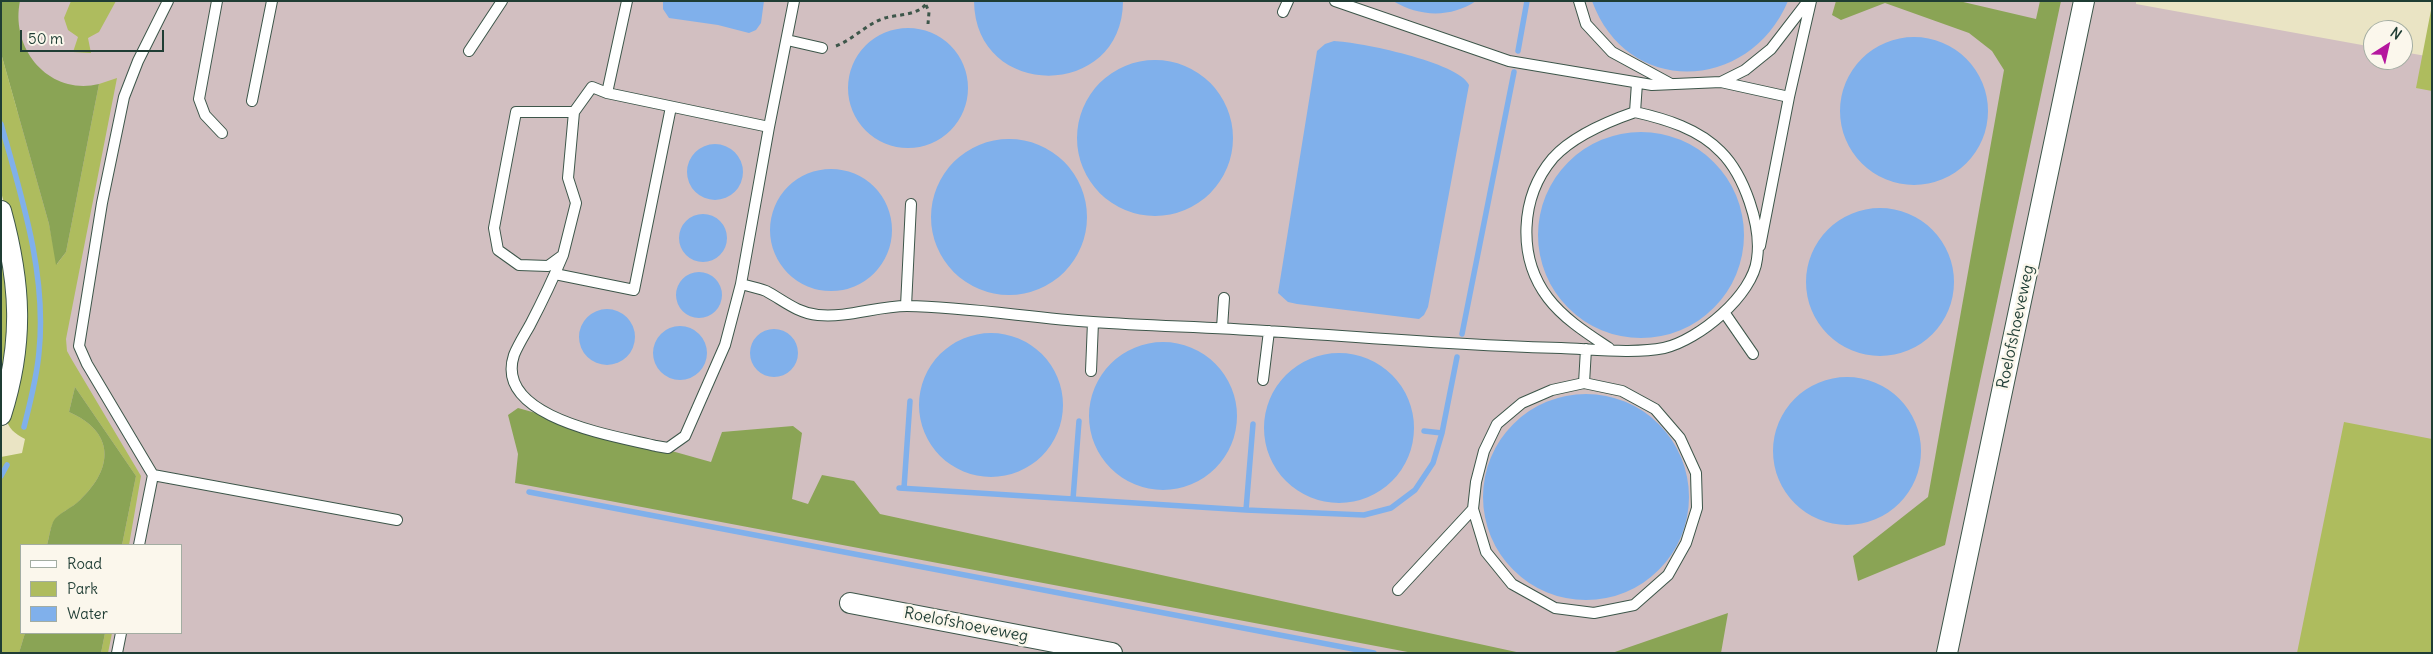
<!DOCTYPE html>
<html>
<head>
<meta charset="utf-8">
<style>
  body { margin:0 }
  #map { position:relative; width:2433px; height:654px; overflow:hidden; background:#eae4c4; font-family:Delius,sans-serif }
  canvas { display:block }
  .frame { position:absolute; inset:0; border:2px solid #1f3d34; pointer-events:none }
  .legend { position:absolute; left:20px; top:544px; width:162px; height:90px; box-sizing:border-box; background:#fbf7ec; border:1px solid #a3ada2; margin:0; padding:6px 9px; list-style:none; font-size:15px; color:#1f3d34 }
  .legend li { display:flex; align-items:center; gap:10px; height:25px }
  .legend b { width:25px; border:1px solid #a3ada2 }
  .north { position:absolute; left:2363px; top:20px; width:50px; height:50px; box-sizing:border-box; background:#fbf7ec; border:1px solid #a3ada2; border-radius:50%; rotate:35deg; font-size:14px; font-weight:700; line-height:20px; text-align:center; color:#1f3d34 }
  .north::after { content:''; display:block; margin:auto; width:18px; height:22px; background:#b5179e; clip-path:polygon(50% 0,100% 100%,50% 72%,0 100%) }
  .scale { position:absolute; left:20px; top:30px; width:144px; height:22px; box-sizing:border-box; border:2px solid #1f3d34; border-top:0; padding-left:6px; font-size:15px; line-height:18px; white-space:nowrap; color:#1f3d34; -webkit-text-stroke:4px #fbf7ec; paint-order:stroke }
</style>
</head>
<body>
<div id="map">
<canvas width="2433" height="654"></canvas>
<div class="frame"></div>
<ul class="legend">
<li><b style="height:6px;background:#fff"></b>Road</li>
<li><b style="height:14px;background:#aebc5e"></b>Park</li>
<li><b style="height:14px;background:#80b0eb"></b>Water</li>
</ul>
<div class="north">N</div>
<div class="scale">50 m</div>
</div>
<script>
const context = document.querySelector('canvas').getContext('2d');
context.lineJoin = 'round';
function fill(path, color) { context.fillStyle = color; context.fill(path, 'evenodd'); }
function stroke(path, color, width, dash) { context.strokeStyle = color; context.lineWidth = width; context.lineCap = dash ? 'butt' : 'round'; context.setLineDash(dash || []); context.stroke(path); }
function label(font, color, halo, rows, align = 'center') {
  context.font = font + ' Delius,sans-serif'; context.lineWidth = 5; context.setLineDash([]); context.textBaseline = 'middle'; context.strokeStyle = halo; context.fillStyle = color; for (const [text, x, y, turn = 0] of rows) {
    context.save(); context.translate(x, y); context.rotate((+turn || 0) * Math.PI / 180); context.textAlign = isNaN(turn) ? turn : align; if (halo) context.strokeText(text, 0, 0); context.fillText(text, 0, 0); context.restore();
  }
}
fill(new Path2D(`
  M1 1H2136V4L2373 47V60H2403V52L2432 57V653H1L21 633H181V545H26L52 436 17 108 1 53Z`), '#d2bfc1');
fill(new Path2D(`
  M71 1H116L99 32 88 38 91 53 73 52 78 37 68 30 64 18Z
  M2432 5V91L2416 88Z
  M1 53 49 224 57 264 66 252 99 84 117 78 66 339 67 351 72 360 141 476 129 545H122L136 476 75 387 69 412C115 432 114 468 80 500 73 508 57 513 53 523 50 529 49 538 47 545H21V633H25L19 653H1V457L22 453 25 439C15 434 8 428 6 418L12 232 1 192Z
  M1 225 14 312 1 398Z
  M2344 422 2432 439V653H2297Z
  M105 633H112L108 653H101Z`), '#aebc5e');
fill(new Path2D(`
  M1 1H20C10 49 49 96 99 84L66 252 56 265 49 224 1 53Z
  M1836 1H1959L2036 19 2040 1H2061L1945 545 1858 581 1853 556 1928 497 2004 70 1992 51 1969 33 1885 3 1841 20 1832 15Z
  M75 387 136 476 122 545H47C49 538 50 529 53 522 57 513 73 508 80 500 114 468 115 432 69 412Z
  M518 408 711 462 722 432 793 426 802 433 792 499 808 504 822 475 854 481 880 514 1521 653H1413L515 483 518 454 508 415Z
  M1728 613 1721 653H1612Z
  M25 633H105L101 653H19Z`), '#8aa455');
fill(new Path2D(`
  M663 1H764L761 23 756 30 749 33 718 25 669 18 663 9Z
  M974 1H1123C1123 100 975 101 974 1Z
  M1393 1H1476C1451 18 1419 17 1393 1Z
  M1592 1H1788C1749 93 1627 97 1592 1Z
  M848 88a60 60 0 1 1 120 0a60 60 0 1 1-120 0Z
  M1840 111a74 74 0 1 1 148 0a74 74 0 1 1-148 0Z
  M1334 41C1359 42 1459 62 1469 85L1428 307 1424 315 1419 319 1297 304 1288 302 1278 293 1317 51 1325 44Z
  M1077 138a78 78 0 1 1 156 0a78 78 0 1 1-156 0Z
  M1538 235a103 103 0 1 1 206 0a103 103 0 1 1-206 0Z
  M931 217a78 78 0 1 1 156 0a78 78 0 1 1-156 0Z
  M687 172a28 28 0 1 1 56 0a28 28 0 1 1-56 0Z
  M770 230a61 61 0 1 1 122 0a61 61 0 1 1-122 0Z
  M1806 282a74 74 0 1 1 148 0a74 74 0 1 1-148 0Z
  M679 238a24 24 0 1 1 48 0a24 24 0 1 1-48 0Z
  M676 295a23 23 0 1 1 46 0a23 23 0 1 1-46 0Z
  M579 337a28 28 0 1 1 56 0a28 28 0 1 1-56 0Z
  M653 353a27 27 0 1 1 54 0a27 27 0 1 1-54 0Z
  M750 353a24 24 0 1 1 48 0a24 24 0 1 1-48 0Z
  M919 405a72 72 0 1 1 144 0a72 72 0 1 1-144 0Z
  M1089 416a74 74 0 1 1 148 0a74 74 0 1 1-148 0Z
  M1264 428a75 75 0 1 1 150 0a75 75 0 1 1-150 0Z
  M1773 451a74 74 0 1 1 148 0a74 74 0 1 1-148 0Z
  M1483 497a103 103 0 1 1 206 0a103 103 0 1 1-206 0Z`), '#80b0eb');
stroke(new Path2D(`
  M1518 51 1527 1
  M1 124C22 198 47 275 39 352 37 377 30 403 24 427
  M1462 334 1514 72
  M1442 433 1457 357
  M1 476 7 465
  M899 488 1246 510 1364 515 1391 508 1415 490 1433 463 1442 433 1424 431
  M904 488 910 401
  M529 492 1374 653
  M1073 499 1079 421
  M1246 510 1253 424`), '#80b0eb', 5.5);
const lane = new Path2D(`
  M217 1 199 99 205 115 222 133
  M794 1 769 127 741 284C749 286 758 288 766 291 783 300 797 313 818 315 848 318 877 306 907 306 969 307 1031 318 1093 322 1150 326 1208 327 1266 331 1365 337 1462 346 1561 348 1591 349 1635 354 1664 348 1699 340 1753 295 1757 259 1762 226 1744 175 1721 152 1699 129 1666 119 1635 112L1637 83
  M1335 1 1509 61 1652 85 1721 82 1745 70 1771 49 1808 1
  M1579 1 1586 24 1612 52 1671 84
  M1283 12 1288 1
  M787 40 822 48
  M469 51 502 1
  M1721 82 1789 97 1811 1
  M607 93 627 1
  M252 101 272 1
  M574 112 568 178 576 203 563 255 548 266 519 265 498 250 494 228 516 112H574L592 87 607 93 769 127
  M1760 246 1789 97
  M563 255C553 279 542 302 530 325 525 334 518 345 514 355 493 418 616 436 656 446L668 448 685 436 725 345 741 284
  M555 274 634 290 671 107
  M906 306 911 204
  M1724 312 1753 354
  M1222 328 1224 298
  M1609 348C1588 334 1564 319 1548 298 1517 257 1520 197 1553 158 1572 137 1609 121 1635 112
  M1091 371 1093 322
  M1263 380 1269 331
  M1584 383 1552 390 1522 403 1497 424 1484 451 1476 482 1473 509 1486 552 1512 584 1555 608 1594 613 1634 605 1668 575 1686 543 1697 508 1696 473 1680 438 1655 409 1622 391 1584 383 1586 349
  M153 475 397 520
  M139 545 153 475 87 364 79 346 102 203 124 97 138 61 168 1
  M1398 590 1473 509
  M117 653 121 633`);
const street = new Path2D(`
  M1 211C21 284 24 343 1 415
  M850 603 1112 653
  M1947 653 2084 1`);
stroke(lane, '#3d564a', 12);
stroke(street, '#3d564a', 22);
stroke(new Path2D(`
  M926 5 929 12 928 24
  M836 46C854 39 866 24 885 18 899 14 920 16 928 1`), '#3d564a', 3, [4, 4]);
stroke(lane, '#fff', 10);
stroke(street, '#fff', 20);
label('16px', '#1f3d34', '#fbf7ec', [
  ["Roelofshoeveweg",2016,327,-78],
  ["Roelofshoeveweg",966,625,11]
]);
</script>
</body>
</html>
